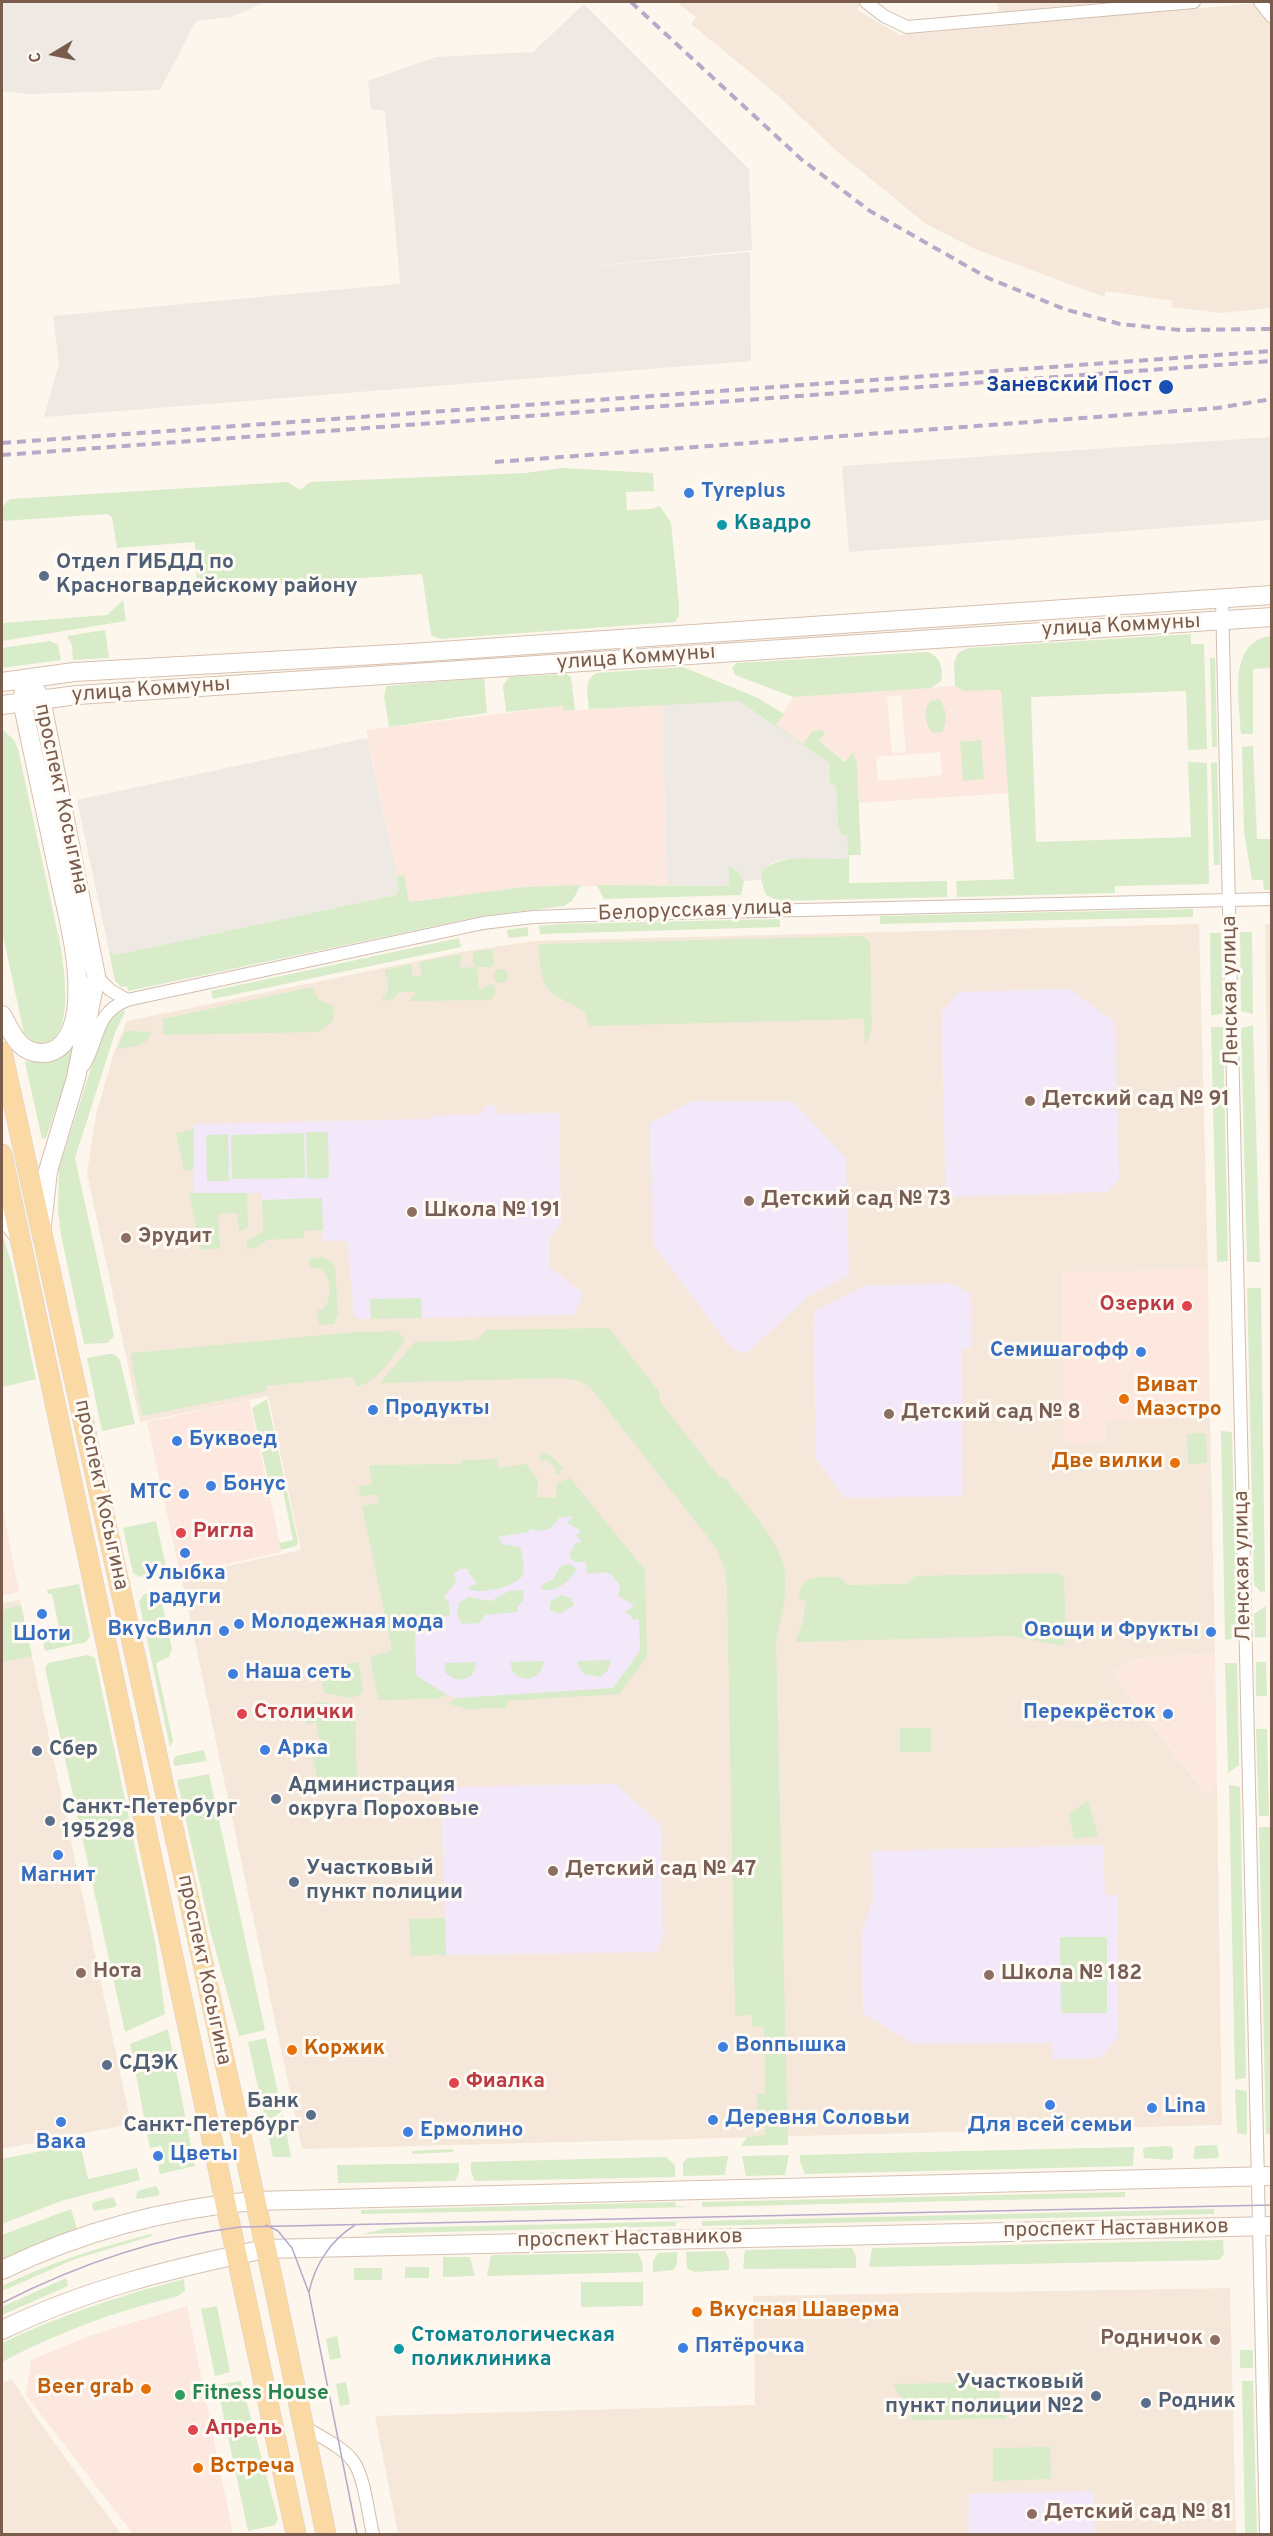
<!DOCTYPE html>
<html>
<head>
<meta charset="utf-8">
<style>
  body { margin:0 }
  #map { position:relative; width:1273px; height:2536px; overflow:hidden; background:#fdf6ec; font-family:Overpass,sans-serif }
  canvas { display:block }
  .frame { position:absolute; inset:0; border:3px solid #7a5c4d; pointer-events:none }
  .north { position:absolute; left:24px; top:24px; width:60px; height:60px; -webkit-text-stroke:4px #fffaf3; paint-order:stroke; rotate:260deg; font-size:16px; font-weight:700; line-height:24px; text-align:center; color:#7a5c4d }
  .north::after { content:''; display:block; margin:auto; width:21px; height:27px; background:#7a5c4d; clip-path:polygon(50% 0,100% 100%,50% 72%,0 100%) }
</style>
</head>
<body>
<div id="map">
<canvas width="1273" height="2536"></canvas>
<div class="frame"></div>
<div class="north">С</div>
</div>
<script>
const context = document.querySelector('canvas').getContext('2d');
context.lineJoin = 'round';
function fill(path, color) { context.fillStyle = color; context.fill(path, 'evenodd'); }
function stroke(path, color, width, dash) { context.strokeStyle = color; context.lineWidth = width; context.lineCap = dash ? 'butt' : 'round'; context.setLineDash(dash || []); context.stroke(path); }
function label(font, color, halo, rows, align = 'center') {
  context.font = font + ' Overpass,sans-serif'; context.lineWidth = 6; context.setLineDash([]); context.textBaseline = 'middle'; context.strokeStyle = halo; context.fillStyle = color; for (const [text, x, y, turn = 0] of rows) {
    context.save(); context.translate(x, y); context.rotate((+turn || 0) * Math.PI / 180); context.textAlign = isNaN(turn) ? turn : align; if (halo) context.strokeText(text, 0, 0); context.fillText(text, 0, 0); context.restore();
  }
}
fill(new Path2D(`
  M677 2H858L861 5 857 10 900 35 1257 3 1271 27V308L1222 313 1171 307 1173 301 1106 291 1104 297 975 249 926 224 839 153 774 92 691 24 696 17Z
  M997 2H1109L999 12Z
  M1199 924 1208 1269 1061 1273 1106 1420 1210 1418 1215 1653 1131 1659 1130 1697 1207 1795 1217 1785 1222 2125 302 2149 181 1576 301 1550 268 1396 140 1422 87 1173 96 1115 114 1052 127 1021 461 952 534 941Z
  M1265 924H1272L1271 1328Z
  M20 1600 131 2124 2 2149V1603Z
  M1230 2288 1236 2534H398L375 2416 755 2405 753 2296Z
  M12 2379 40 2423 121 2534H2V2383Z`), '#f5e8da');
fill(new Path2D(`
  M955 686 964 691 1001 690 1010 793 859 803 857 763 853 753 846 762 819 741 812 733 803 744 776 725 793 697ZM901 695 906 752 892 753 887 697ZM940 752 942 775 878 781 876 757Z
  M662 704 667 885 524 887 408 902 404 875 397 876 366 730 563 706 565 711Z
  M1208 1269 1210 1418 1106 1420V1442L1065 1443 1061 1272Z
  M249 1400 282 1552 180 1574 147 1422Z
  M2 1503 19 1592 2 1596Z
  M1215 1653 1217 1785 1208 1796 1112 1673 1131 1659Z
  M187 2306 233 2534H133L26 2395 31 2360 89 2336Z`), '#fde8e0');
fill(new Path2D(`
  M2 2H266L231 17 196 21 160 90 30 94 2 91Z
  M584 4 749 169 752 250 572 268 750 252 751 361 44 417 59 364 53 316 400 284 385 111 371 109 368 81 435 57 533 52Z
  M1271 437V520L849 552 842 466Z
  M739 701 830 764V783L836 786 838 827 847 835 848 859H786L773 862 762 872 761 880 744 881 739 873 730 866 729 886 667 885 662 704Z
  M367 738 398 879 399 890 396 895 115 955 109 951 77 800Z`), '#efe9e4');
fill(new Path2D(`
  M1069 989 1115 1022 1119 1179 1107 1192 946 1197 941 1012 959 992Z
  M693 1101H792L846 1158 849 1275 808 1297 747 1353 732 1349 653 1244 650 1123Z
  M495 1105 497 1113 501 1114 559 1113 561 1223 549 1239V1267L583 1293 574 1315 359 1319 354 1315 347 1241H323L322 1230 263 1232 262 1193H194L193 1124 429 1119 433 1116 479 1114 483 1112 485 1106Z
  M950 1283 971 1294 972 1348H962L963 1496 845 1498 816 1459 813 1311 864 1286Z
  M555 1501 638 1570 640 1651 613 1688 457 1698 406 1681 419 1513Z
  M616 1784 661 1825 663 1936 657 1952 446 1955 441 1787Z
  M1103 1845 1105 1895H1117V2039L1100 2058 1052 2059 1051 2043 913 2044 863 2013 861 1936 873 1899 872 1851Z
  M1094 2491 1096 2534H968L969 2494Z`), '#f3e8fa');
fill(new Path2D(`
  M562 468 653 473 654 491 626 492 627 510 651 509 660 506 671 523 679 604V616L675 622 440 639 431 635 422 574 197 589 195 542 117 548 112 517 107 514 2 521V507L10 499 288 482 300 490 310 482 525 473Z
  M123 600 126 621 2 641V623L107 615Z
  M105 630 109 658 73 660 72 645 67 636Z
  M1191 634V644H1204L1207 749 1188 750 1186 691 1031 697 1036 842 1191 837 1188 762 1207 763 1209 884 1115 886V893L957 897 956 881 1014 879 1001 690 964 691 955 686 954 663 958 653 968 648Z
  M1271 636V668L1253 669V734H1241C1240 701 1226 642 1271 636Z
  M50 641 58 645 61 660 2 668V648Z
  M927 652C940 656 944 668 941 681L931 688 793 697 735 675 732 668 736 663Z
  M1210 658H1215L1217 747H1212Z
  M683 667 756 697 784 714 776 725 803 744 812 732 821 730 825 733 819 741 845 762 853 752 857 763 861 855H849V883L947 881V897L779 901 766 895 761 880 762 872C777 852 823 860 848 859L847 835H843L838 827 836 786 830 783V764L739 701 589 709C588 696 583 681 596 673Z
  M567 674 571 677 575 710 564 711 563 706 506 712 503 686 509 677Z
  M484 678 487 713 389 727 384 697 386 686Z
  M939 699C947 709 948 721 942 732L932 733C925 723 923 711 930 701Z
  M2 729 14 740 18 749 61 948C64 970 75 1037 44 1043 35 1044 30 1039 24 1033L2 931Z
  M981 740 984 779 963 781 960 742Z
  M1253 746 1257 839H1271V890H1264L1263 880H1252L1244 832 1242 747Z
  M1217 762 1220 865H1214L1211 763Z
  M729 865 739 873 744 881 741 895 604 899 597 885 729 886Z
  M404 875 409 902 524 887 581 885 572 901 564 906 482 916 128 991 127 986 121 987 115 981 109 951 115 955 396 895 399 890 397 876Z
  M1193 909V917L880 924V916Z
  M780 919V927L540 934 539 926 561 924Z
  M528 927V936L508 938 507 930Z
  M1240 932H1252L1253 1014 1241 1011Z
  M1210 933H1221L1223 1014 1211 1015Z
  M863 936 870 942 872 1029 865 1046 864 1019 589 1026 584 1011C541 987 543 994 538 944Z
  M459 938 461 947 213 999 211 991Z
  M492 949 494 962 491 967H477L479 990 492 984 496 991 491 1000 409 1001 416 992H399L393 999 381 1001 388 990V978L385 976V970L411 964 412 976 421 975 420 962 462 954 459 968 476 967 472 960 474 951Z
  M494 976a7 7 0 1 1 14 0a7 7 0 1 1-14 0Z
  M312 987 319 1000 334 1006 333 1021 319 1032 163 1035V1019Z
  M126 1010 116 1030 75 1158 114 1336 107 1343 84 1344 61 1235 58 1210 59 1168 104 1028 114 1015Z
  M1253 1025 1260 1262H1247L1241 1028Z
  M1211 1027H1223L1228 1261 1217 1262Z
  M125 1031 151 1032C147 1048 132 1046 117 1049Z
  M76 1041V1050L46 1138 42 1139 25 1062C30 1061 33 1062 39 1062 54 1063 69 1054 76 1041Z
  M194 1129V1169L184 1171 176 1133Z
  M306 1132H328L329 1178 307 1179Z
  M304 1133 305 1178 232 1179 231 1135Z
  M228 1134 229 1181H207L206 1135Z
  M194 1193H247L248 1227 239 1232 237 1213 218 1214 220 1248 201 1250 189 1194Z
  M322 1198 323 1230 304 1231V1238L267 1240 256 1248 247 1249V1241L263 1232 262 1200Z
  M2 1233 11 1262 36 1379 3 1387Z
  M323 1257 331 1262 335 1267 338 1313 334 1324 319 1325 317 1310 323 1309C333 1298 331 1279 322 1269L310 1267 309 1259Z
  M1247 1288H1261L1265 1591 1261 1592 1254 1585Z
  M421 1298 422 1318 371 1319 370 1299Z
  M609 1328 660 1393 659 1400 719 1477 725 1478C742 1500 779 1540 784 1567 789 1591 781 1617 776 1641L788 2145 741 2146 747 2137 765 2135V2112H757V2094H765L764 2027 752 2026V2015L735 2016 727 1587 725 1570 717 1549 590 1387 580 1381 563 1378 380 1383 415 1342 477 1340 486 1330Z
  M398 1331 405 1341C391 1358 379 1382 356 1387L354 1377 266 1386V1391L142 1416 131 1358 132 1353 355 1332Z
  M109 1354H114L120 1360 135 1424 102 1431 87 1358Z
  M267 1399 298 1542 296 1546 281 1550 279 1543 293 1540 281 1482 269 1484 252 1408Z
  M1221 1431 1232 1432 1237 1638 1225 1640Z
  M1206 1433 1207 1463 1188 1464 1187 1434Z
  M542 1453 550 1455 563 1468 559 1474 554 1473 557 1469 546 1459 542 1462 539 1458Z
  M497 1459 498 1468 527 1464 538 1481 537 1497 556 1498 557 1483 570 1478 645 1570 647 1657 619 1694 507 1701V1708L466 1709 448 1703 457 1698 613 1688 640 1651 639 1619 633 1620 631 1615 625 1613 634 1605 618 1596 620 1586C608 1568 608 1572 587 1574L586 1562H574L569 1555 575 1543 582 1542 576 1535 581 1531 567 1523 573 1516 559 1518C551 1530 545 1533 531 1529L528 1532 498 1537 502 1544 520 1547C522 1555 526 1568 522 1576 515 1587 478 1596 467 1588L477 1583 470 1575 468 1569H460L454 1574 457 1581 444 1597 449 1602 450 1616 421 1617 415 1621 416 1675 447 1695 436 1699 378 1700 370 1657 392 1650 362 1506 379 1503 377 1494 361 1497 358 1486 372 1484 369 1465 461 1464 462 1460Z
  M156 1521 168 1576C156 1577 142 1580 133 1573L123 1528Z
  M570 1564 577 1569C569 1582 555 1594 541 1589L542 1585 553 1579 561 1566Z
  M1058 1573 1064 1578 1066 1631 1064 1646 1011 1636 796 1642 803 1620 806 1601 799 1599C801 1573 818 1577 839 1577L848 1585 907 1584 915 1576Z
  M79 1584 90 1636 86 1642 45 1651 42 1637 60 1632 52 1594H48L47 1590Z
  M523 1590 524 1600 517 1607V1612L485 1615 479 1623 462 1624 457 1615 459 1603 468 1597 491 1601 509 1591Z
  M153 1591 160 1594 172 1649 169 1657 156 1663 173 1741 170 1747 139 1602 144 1594Z
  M561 1595 571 1598 574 1605 560 1614 550 1610V1602Z
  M21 1605 32 1656 2 1662V1610Z
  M1266 1606V1637L1255 1638 1254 1614Z
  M88 1655 95 1658 156 1946 165 2014 125 2032 45 1668 48 1663Z
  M611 1660 608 1670 600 1677 584 1674 578 1666V1661Z
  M544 1661C542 1679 525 1684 513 1672L510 1662Z
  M359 1662 363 1693 352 1698 324 1693 320 1669Z
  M476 1662C476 1675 467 1681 455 1679L446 1673 444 1663Z
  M1256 1662H1266L1267 1696H1256Z
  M1225 1663H1237L1239 1765 1228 1773Z
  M321 1702 355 1710 357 1780 346 1791 320 1790 312 1755 322 1752 316 1722 306 1724 302 1707Z
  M900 1728H931V1752H900Z
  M1256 1729H1267L1269 1816H1259Z
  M204 1750 207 1761 174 1766 173 1760 176 1756Z
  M209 1774 265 2030 239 2036 211 1934 177 1780Z
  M1229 1785 1240 1787 1246 2078 1235 2080Z
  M1088 1800 1098 1836 1074 1839 1069 1814Z
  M1259 1827H1270L1271 2134H1266Z
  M445 1918 446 1955 411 1956 409 1919Z
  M1060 1937H1107V2013H1061Z
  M168 2029 195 2166 160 2174 158 2165 165 2163 162 2146 150 2148 130 2044Z
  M266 2038 282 2111 266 2123 248 2042Z
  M1235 2089 1247 2091V2135L1237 2133Z
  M283 2115 291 2157H273L267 2127Z
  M80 2143 88 2179 137 2168 140 2180 61 2201 2 2224V2159Z
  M1217 2145 1219 2157 1217 2158 1195 2159 1193 2157 1195 2146Z
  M1170 2146 1173 2148V2158L1170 2160 1144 2158 1143 2149 1146 2147Z
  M1134 2147 1133 2166 805 2174 800 2162V2155Z
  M453 2149V2152L412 2154V2151Z
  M789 2155 785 2175 746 2176 742 2156Z
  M728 2156 725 2175 683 2176V2163L687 2158Z
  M666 2157 675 2165V2177L475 2181 471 2172V2162Z
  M459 2163V2173L455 2181 338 2183 337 2165Z
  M156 2186 160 2193 158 2196 136 2199 137 2191Z
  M1125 2192V2197L702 2207V2202Z
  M113 2197 117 2205 115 2207 93 2211 92 2203Z
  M675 2202 676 2206 694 2207 361 2214V2210Z
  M71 2209 77 2229 2 2259V2235Z
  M1214 2209V2214L702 2226V2221Z
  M693 2221 676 2222V2226L363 2234 388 2228Z
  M151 2234 152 2236 75 2259 2 2291V2286C49 2263 100 2247 151 2234Z
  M1223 2240 1224 2254 1219 2260 869 2267 872 2248Z
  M852 2248 856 2257V2268L743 2269 745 2250Z
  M725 2251 729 2259V2270L694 2272 687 2268 686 2252Z
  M677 2252V2264L673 2270 653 2272V2261L658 2253Z
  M638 2253 642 2262 643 2272 487 2276 491 2255Z
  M443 2257H470L475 2276 443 2277Z
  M405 2267H429V2278H405Z
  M354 2268H382V2280H354Z
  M66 2278 68 2286 2 2315V2307Z
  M184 2279 185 2291 178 2296C116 2311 58 2332 2 2362V2343C61 2315 121 2295 184 2279Z
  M581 2282H643V2306L581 2307Z
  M217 2306 230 2372 215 2376 201 2309Z
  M337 2336 341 2358 330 2360 326 2339Z
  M1240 2350H1253V2368H1240Z
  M961 2372 972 2374 978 2383 997 2382 1006 2419 913 2420 893 2384 953 2383 957 2375Z
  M241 2381 278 2519 275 2525 248 2531 217 2385Z
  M1242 2381H1253L1257 2534H1245Z
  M346 2382 350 2404 340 2406 336 2384Z
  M1050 2447 1051 2479 993 2481V2448Z`), '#d8ecc9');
const street = new Path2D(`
  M866 2 884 16 907 27 1194 2
  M1260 2 1272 17
  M1222 599 1266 2534
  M96 976 110 990 127 1000
  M84 1065C100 1038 94 1014 127 1000L483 923 533 917 588 915 1272 899
  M303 2426C318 2436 342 2446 353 2461 365 2477 368 2515 373 2534`);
const secondary = new Path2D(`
  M2 682 74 672 411 653 1272 595
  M36 691 41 699 96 976 76 1078 48 1171 42 1225
  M2 705 77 695 1272 617
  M2 1015C12 1033 19 1053 42 1053 67 1053 76 1023 77 1002 80 958 67 914 58 871 46 815 34 758 22 701L24 691
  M2 1215 19 1236
  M2 2270C80 2232 166 2209 253 2201L1272 2176
  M2 2330C86 2289 174 2268 265 2249L1272 2226`);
const primary = new Path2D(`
  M2 1052 273 2281 326 2534
  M2 1154 296 2534`);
stroke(street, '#d1beb0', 14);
stroke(secondary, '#d6c0b0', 20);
stroke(primary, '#dad1cd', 21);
stroke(street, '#fff', 12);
stroke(secondary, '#fff', 18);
stroke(primary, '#fbd9a5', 20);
stroke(new Path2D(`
  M266 2225 278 2231 292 2248 309 2293 357 2534
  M309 2292C315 2264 331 2240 355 2225
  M2 2303C75 2266 158 2237 240 2227L1272 2205`), '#b9a8c9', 1.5);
stroke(new Path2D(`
  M631 2 801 159 870 211 988 278 1064 309 1120 324 1180 330 1272 329
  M2 443 1272 351
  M2 455 1272 361
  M495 462 1217 408 1272 399`), '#b9a8c9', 4, [9, 6]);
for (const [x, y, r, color] of [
  [1166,387,8,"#1a4fb4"],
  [689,493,6,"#3f7fe0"],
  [722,525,6,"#0f9aa8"],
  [44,576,6,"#5c6f8a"],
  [1030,1101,6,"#8d6e63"],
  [749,1201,6,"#8d6e63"],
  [412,1212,6,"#8d6e63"],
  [126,1238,6,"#8d6e63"],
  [1187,1306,6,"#e0444e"],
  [1141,1352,6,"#3f7fe0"],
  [1124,1399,6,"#e8710a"],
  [373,1410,6,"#3f7fe0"],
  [889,1414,6,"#8d6e63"],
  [177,1441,6,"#3f7fe0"],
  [1175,1463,6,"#e8710a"],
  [211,1486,6,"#3f7fe0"],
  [184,1494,6,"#3f7fe0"],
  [181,1533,6,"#e0444e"],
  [185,1553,6,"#3f7fe0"],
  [42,1614,6,"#3f7fe0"],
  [239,1624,6,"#3f7fe0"],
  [224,1631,6,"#3f7fe0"],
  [1211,1632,6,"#3f7fe0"],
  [233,1674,6,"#3f7fe0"],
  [242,1714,6,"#e0444e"],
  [1168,1714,6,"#3f7fe0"],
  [265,1750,6,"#3f7fe0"],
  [37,1751,6,"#5c6f8a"],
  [276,1799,6,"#5c6f8a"],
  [50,1821,6,"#5c6f8a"],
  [58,1855,6,"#3f7fe0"],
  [553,1871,6,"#8d6e63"],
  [294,1882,6,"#5c6f8a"],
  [81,1973,6,"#8d6e63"],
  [989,1975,6,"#8d6e63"],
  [723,2047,6,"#3f7fe0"],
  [292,2050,6,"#e8710a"],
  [107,2065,6,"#5c6f8a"],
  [454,2083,6,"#e0444e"],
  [1050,2105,6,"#3f7fe0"],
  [1152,2108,6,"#3f7fe0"],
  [311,2115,6,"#5c6f8a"],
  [713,2120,6,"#3f7fe0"],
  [61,2122,6,"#3f7fe0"],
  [408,2132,6,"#3f7fe0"],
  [158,2156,6,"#3f7fe0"],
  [697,2312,6,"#e8710a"],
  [1215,2340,6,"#8d6e63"],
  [683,2348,6,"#3f7fe0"],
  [399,2349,6,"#0f9aa8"],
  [146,2389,6,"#e8710a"],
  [180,2395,6,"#2e9e5b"],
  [1096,2396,6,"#5c6f8a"],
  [1146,2403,6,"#5c6f8a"],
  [193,2430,6,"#e0444e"],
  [198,2468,6,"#e8710a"],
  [1032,2514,6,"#8d6e63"]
]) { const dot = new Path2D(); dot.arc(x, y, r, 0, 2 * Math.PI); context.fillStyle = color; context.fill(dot); stroke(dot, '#fffaf3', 2); }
label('bold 21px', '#164399', '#fffaf3', [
  ["Заневский Пост",1152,387]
], 'right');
label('bold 21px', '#366cbe', '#fffaf3', [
  ["Tyreplus",701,493],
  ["Семишагофф",1129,1352,"right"],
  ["Продукты",385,1410],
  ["Буквоед",189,1441],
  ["Бонус",223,1486],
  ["МТС",172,1494,"right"],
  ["Улыбка",185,1575,"center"],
  ["радуги",185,1599,"center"],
  ["Молодежная мода",251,1624],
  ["ВкусВилл",212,1631,"right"],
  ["Овощи и Фрукты",1199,1632,"right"],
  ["Шоти",42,1636,"center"],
  ["Наша сеть",245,1674],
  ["Перекрёсток",1156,1714,"right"],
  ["Арка",277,1750],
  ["Магнит",58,1877,"center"],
  ["Bonпышка",735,2047],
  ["Lina",1164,2108],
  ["Деревня Соловьи",725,2120],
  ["Для всей семьи",1050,2127,"center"],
  ["Ермолино",420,2132],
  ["Вака",61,2144,"center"],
  ["Цветы",170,2156],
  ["Пятёрочка",695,2348]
], 'left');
label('bold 21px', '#0d838f', '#fffaf3', [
  ["Квадро",734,525],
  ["Стоматологическая",411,2337],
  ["поликлиника",411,2361]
], 'left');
label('bold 21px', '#4e5e75', '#fffaf3', [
  ["Отдел ГИБДД по",56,564],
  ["Красногвардейскому району",56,588],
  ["Сбер",49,1751],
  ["Администрация",288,1787],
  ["округа Пороховые",288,1811],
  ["Санкт-Петербург",62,1809],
  ["195298",62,1833],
  ["Участковый",306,1870],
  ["пункт полиции",306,1894],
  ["СДЭК",119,2065],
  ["Банк",299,2103,"right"],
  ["Санкт-Петербург",299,2127,"right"],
  ["Участковый",1084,2384,"right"],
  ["пункт полиции №2",1084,2408,"right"],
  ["Родник",1158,2403]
], 'left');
label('21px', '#7a5c4d', '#fffaf3', [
  ["улица Коммуны",1121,627,-3],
  ["улица Коммуны",636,659,-4],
  ["улица Коммуны",151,691,-4],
  ["проспект Косыгина",60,799,78],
  ["Белорусская улица",695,912,-2],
  ["Ленская улица",1232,991,-91],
  ["проспект Косыгина",100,1495,78],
  ["Ленская улица",1244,1566,-91],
  ["проспект Косыгина",203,1970,78],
  ["проспект Наставников",1116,2230,-1],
  ["проспект Наставников",630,2240,-1]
]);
label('bold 21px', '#785e54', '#fffaf3', [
  ["Детский сад № 91",1042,1101],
  ["Детский сад № 73",761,1201],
  ["Школа № 191",424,1212],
  ["Эрудит",138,1238],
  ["Детский сад № 8",901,1414],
  ["Детский сад № 47",565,1871],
  ["Нота",93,1973],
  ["Школа № 182",1001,1975],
  ["Родничок",1203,2340,"right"],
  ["Детский сад № 81",1044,2514]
], 'left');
label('bold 21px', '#be3a42', '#fffaf3', [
  ["Озерки",1175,1306,"right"],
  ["Ригла",193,1533],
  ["Столички",254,1714],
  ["Фиалка",466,2083],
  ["Апрель",205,2430]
], 'left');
label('bold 21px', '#c56008', '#fffaf3', [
  ["Виват",1136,1387],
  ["Маэстро",1136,1411],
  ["Две вилки",1163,1463,"right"],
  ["Коржик",304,2050],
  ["Вкусная Шаверма",709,2312],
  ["Beer grab",134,2389,"right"],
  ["Встреча",210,2468]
], 'left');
label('bold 21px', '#27864d', '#fffaf3', [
  ["Fitness House",192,2395]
], 'left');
</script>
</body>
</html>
